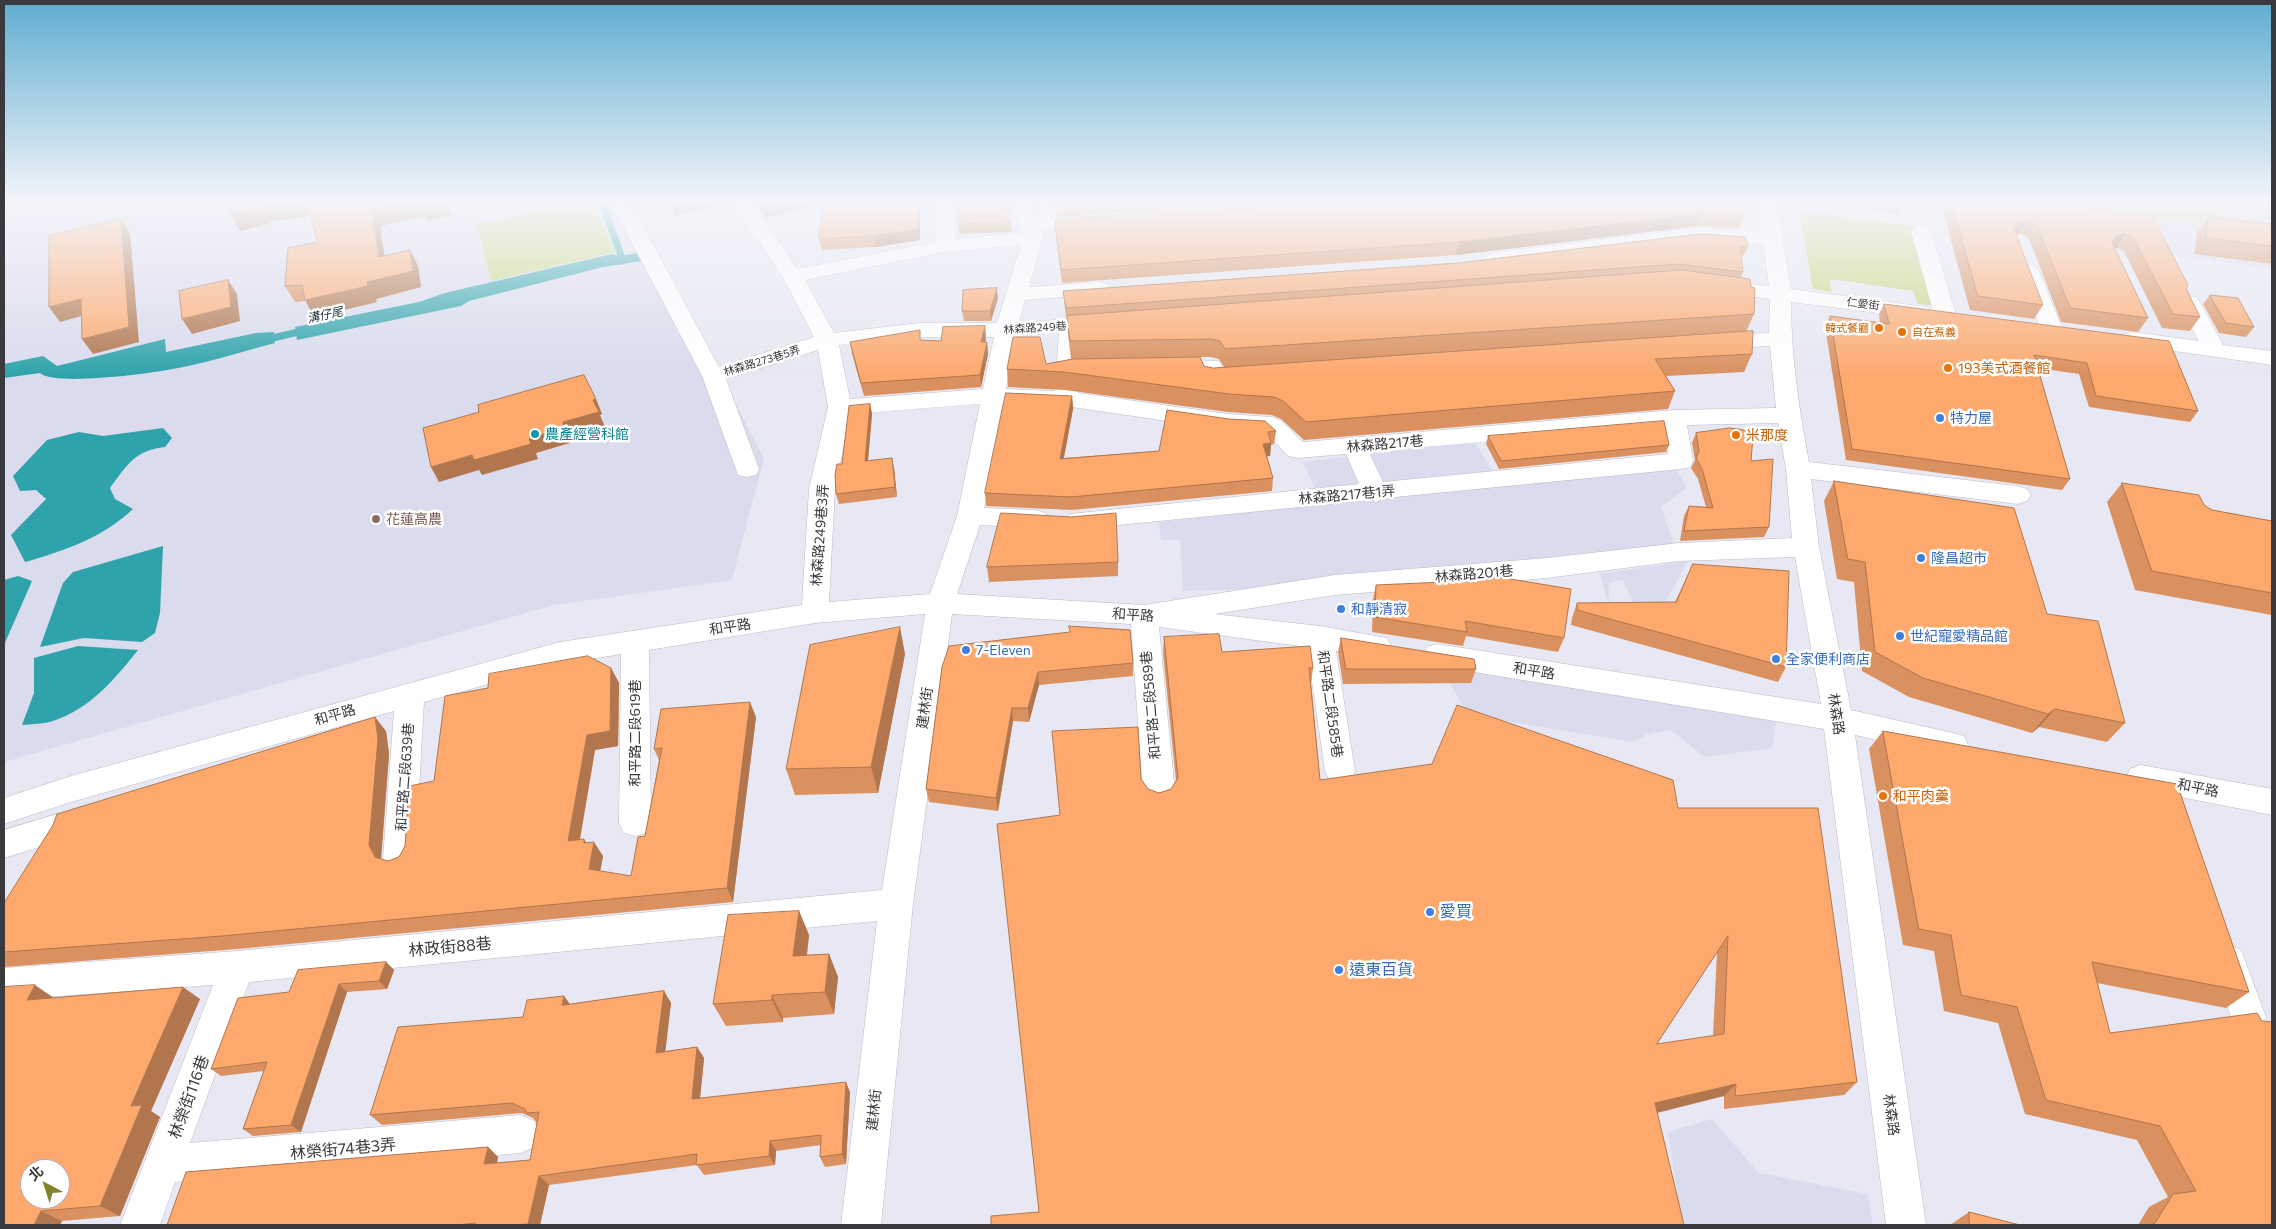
<!DOCTYPE html>
<html>
<head>
<meta charset="utf-8">
<style>
  body { margin:0 }
  #map { position:relative; width:2276px; height:1229px; overflow:hidden; background:#e7e8f3; font-family:Commissioner,"Noto Sans TC",sans-serif }
  canvas { display:block }
  .frame { position:absolute; inset:0; border:5px solid #39393e; pointer-events:none }
  .north { position:absolute; left:20px; top:1159px; width:50px; height:50px; box-sizing:border-box; background:#fff; border:1px solid #b0b0b2; border-radius:50%; rotate:320deg; font-size:14px; font-weight:700; line-height:20px; text-align:center; color:#39393e }
  .north::after { content:''; display:block; margin:auto; width:18px; height:22px; background:#83832c; clip-path:polygon(50% 0,100% 100%,50% 72%,0 100%) }
</style>
</head>
<body>
<div id="map">
<canvas width="2276" height="1229"></canvas>
<div class="frame"></div>
<div class="north">北</div>
</div>
<script>
const context = document.querySelector('canvas').getContext('2d');
context.lineJoin = 'round';
function fill(path, color) { context.fillStyle = color; context.fill(path, 'evenodd'); }
function stroke(path, color, width, dash) { context.strokeStyle = color; context.lineWidth = width; context.lineCap = dash ? 'butt' : 'round'; context.setLineDash(dash || []); context.stroke(path); }
function label(font, color, halo, rows, align = 'center') {
  context.font = font + ' Commissioner,"Noto Sans TC",sans-serif'; context.lineWidth = 5; context.setLineDash([]); context.textBaseline = 'middle'; context.strokeStyle = halo; context.fillStyle = color; for (const [text, x, y, turn = 0] of rows) {
    context.save(); context.translate(x, y); context.rotate((+turn || 0) * Math.PI / 180); context.textAlign = isNaN(turn) ? turn : align; if (halo) context.strokeText(text, 0, 0); context.fillText(text, 0, 0); context.restore();
  }
}
fill(new Path2D(`
  M4 203H629L764 458 732 580 554 605 4 762Z
  M1821 203H2272V269L2105 246Z
  M1474 441 1493 472 1315 489 1303 462Z
  M1674 465 1687 488 1661 507 1674 545 1312 587 1183 591 1180 540H1161L1159 522Z
  M1688 561 1663 606 1636 609 1623 580 1608 583 1610 610 1600 574Z
  M1431 650 1778 710 1772 748 1705 757 1670 730 1646 735 1633 742 1468 715Z
  M1712 1119 1759 1173 1868 1194 1873 1225H1682L1668 1132Z`), '#dadbed');
fill(new Path2D(`
  M570 203H594L615 252 491 281 476 224Z
  M2039 203H2200V208L2220 210 2226 223 2215 225 2135 217Z
  M1799 210 1913 226 1935 306 1918 304 1913 291 1830 279 1831 292 1813 289Z`), '#c9d77e');
fill(new Path2D(`
  M644 252 649 260 603 267 469 301 461 306 297 340 295 327 419 302 445 293 612 254 619 256Z
  M274 332 275 343C240 352 204 364 167 370 145 374 54 386 40 373L4 378V364L43 356 57 366 165 339 166 352 256 333Z
  M163 428 172 438 165 447C135 450 127 465 110 488L115 499 133 509C104 537 64 551 25 562L11 535 46 499 36 490 20 491 13 476 47 440 79 432 103 436Z
  M163 546 160 613 155 633 142 642 84 638 40 647 63 583 73 572Z
  M18 576 32 581 4 645V580Z
  M78 646 138 650C114 680 90 709 53 721 44 724 32 724 22 725L34 693V658Z`), '#2fa3ab');
stroke(new Path2D(`
  M602 203 623 261
  M264 340 307 330`), '#2fa3ab', 7);
const minor = new Path2D(`
  M611 203H631L719 367 814 337 782 276 732 203H752L797 269 935 242 936 203H956L955 239 1021 233 1012 203H1032L1037 220 1040 203H1060L1056 225 1053 229 1040 230 1043 238 1029 287 1099 282 1106 284 1110 288 1106 292 1099 294 1025 300 1019 323 1105 316 1113 318 1116 323 1113 328 1082 331 1078 393 1228 414 1272 417 1280 420 1303 442 1674 410 1776 408 1770 346 1715 349 1707 347 1704 342 1707 337 1715 335 1769 333 1770 299 1718 292 1711 290 1707 286 1711 282 1718 280 1769 286 1763 244 1698 240 1496 264 1489 262 1486 258 1489 254 1496 252 1698 228 1761 231 1757 203H1777L1791 289 1927 307 1930 312 1927 317 1919 318 1791 302C1791 356 1799 409 1809 462L2018 486 2027 489 2031 495 2027 501 2018 504 1811 479 1819 547 1851 710 1953 733 1964 736 1968 745 1964 754 1953 757 1855 735 1926 1225H1886L1824 729 1437 666 1427 663 1423 655 1427 647 1437 644 1821 704 1795 557 1679 561 1547 578 1335 595 1214 614 1320 626 1387 638 1391 646 1387 654 1377 657 1336 651 1355 771 1351 780 1340 784 1329 780 1325 771 1307 647 1159 627 1175 794 1170 803 1159 807 1148 803 1143 794 1131 624 952 614 913 904 881 1225H841L877 921 249 982 190 1143 521 1115 534 1121 540 1134 534 1147 521 1153 175 1182 160 1225H120L213 985 4 1000V968L237 951 882 890 925 614 815 623 649 650 651 823 646 833 635 836 624 833 619 823 621 654 560 664 424 702 415 859 410 869 399 873 388 869 383 859 394 711 71 802 4 824V798L71 776 560 642 802 605 809 489 828 407 818 350 726 379 759 469 756 475 747 477 738 475 702 376ZM1021 245 997 323H919L834 333 805 280 945 252ZM1059 333 1055 391 1006 389 1016 336ZM919 337H994L983 389 850 399 839 345ZM980 404 957 516 930 594 829 602 835 489 850 414ZM1003 404 1065 406 1228 430 1265 432 1288 456 1297 458 1346 454 1359 484 1070 514 1066 520 1070 526 1079 529 1370 500 1376 502 1385 498 1681 469 1690 467 1693 461 1687 425 1778 423 1786 469 1792 538 1679 543 1547 558 1335 575 1144 605 957 594 980 525 1036 528 1045 525 1049 519 1045 513 1036 510 984 508ZM1663 426 1668 454 1383 482 1369 452Z
  M1921 225 1928 227 1931 231 1956 315 1953 320 1945 321 1937 320 1934 315 1911 231 1914 227Z
  M2029 265 2036 267 2039 271 2062 328 2059 333 2051 335 2043 333 2040 328 2019 271 2022 267Z
  M2189 296 2197 297 2223 345 2272 351V365L2125 344 2122 339 2125 334 2133 332 2199 341 2178 302 2181 297Z
  M1167 359 1219 361 1223 369 1241 368 1249 370 1252 375 1249 380C1235 384 1218 386 1204 382L1200 373 1159 371 1156 366 1159 361Z
  M2141 765 2272 789V815L2130 787 2126 778 2130 769Z
  M57 814 68 818 73 828 68 838 4 858V830Z
  M2229 945 2241 950 2266 1017 2261 1029 2248 1034 2235 1029 2212 961 2217 950Z`);
stroke(minor, '#babbc6', 1);
fill(minor, '#fff');
fill(new Path2D(`
  M229 203 451 215 427 221 425 216 380 226 384 256 418 266 421 287 376 299 377 302 314 317 306 301 295 302 285 286 317 242 311 216 271 221V223L240 231Z
  M667 203H729L675 216Z
  M754 203H824L765 218Z
  M824 203 920 240 875 247 822 250 819 239Z
  M1056 203H1285L1057 217Z
  M1743 203 1744 216 1740 228 1698 226 1456 255 1062 283 1056 237 1055 224Z
  M1857 203H1906L1900 215 1859 208Z
  M1942 203H2051L2152 215 2200 317 2190 331 2162 328 2124 251 2116 248H2115L2148 318 2138 332 2061 322 2030 241 2026 236 2019 234 2016 235 2043 305 2034 319 1970 310 1941 204Z
  M2208 217 2272 224V264L2194 254 2197 233Z
  M1011 222 1012 232 959 234 958 224Z
  M1701 234 1748 247 1744 255H1741L1743 272 1741 278 1754 314 1746 332 1752 354 1744 372 1666 376 1675 391 1668 409 1304 440 1281 419 1272 415 1228 412 1065 390 1008 387 1007 369 1046 364 1071 359 1068 334 1067 317H1066L1063 291 1458 263ZM1200 357H1211L1219 359 1224 367 1213 368 1204 366Z
  M2210 295 2254 327 2246 337 2219 333 2203 304Z
  M998 298 991 321H964L962 311Z
  M1884 304 2169 341 2198 411 2190 422 2089 407 2079 374 2037 368 2070 479 2062 490 1846 460 1825 326 1830 316 1880 323 1879 314Z
  M985 326 986 339 985 342H987L988 354 981 387 864 396 852 354 850 342 922 340 941 341Z
  M1072 396 1073 409 1064 458 1159 451 1167 410 1276 431 1274 444 1271 445 1270 456H1267L1273 478 1272 491 1072 510 986 506 985 493Z
  M870 404 872 414 868 461 894 468 897 497 839 504 836 494 842 464Z
  M1696 433 1751 461 1769 527 1764 537 1680 541 1684 516 1689 506 1706 507 1698 479 1691 468 1695 460 1692 443Z
  M1488 436 1669 445 1666 452 1499 469 1486 444Z
  M1834 481 2047 614 2125 723 2107 742 2039 727 2032 733 1909 697 1862 671 1854 582 1837 579 1824 501Z
  M2122 483 2204 505 2212 510 2272 521V615L2135 590 2107 502Z
  M1118 562V576L989 582 987 567Z
  M1693 564 1786 667 1778 682 1571 625 1572 618 1577 603 1675 602Z
  M1376 585 1564 638 1558 652 1466 636 1463 646 1372 632 1373 599Z
  M1164 637 1222 652 1313 668 1311 683 1320 780 1678 808 1857 1082 1844 1095 1724 1109V1096L1039 1212 1060 815 1141 779 1148 789 1159 793 1171 789 1176 781 1163 653ZM1717 952 1713 1036 1657 1044Z
  M1341 638 1476 669 1471 683 1343 684 1338 652Z
  M905 654 878 793 795 795 786 769Z
  M1133 663V676L1039 685 1029 722 1013 721 998 811 929 802 926 789 942 667Z
  M611 668 619 683 618 746 595 750 580 840 586 842 603 856 600 871 631 876 645 836 659 760 654 749 756 717 733 902 237 949 4 967V903L386 731 389 754 381 859 388 861 399 857 405 846 434 781Z
  M1883 731 2249 992 2226 1008 2097 983 2110 1033 2272 1225H2138L2149 1207 2168 1197 2137 1140 2025 1114 1998 1023 1944 1011 1934 951 1903 945 1869 749Z
  M799 911 809 935 807 955 829 954 838 977 834 1014 783 1018V1022L726 1026 713 1004Z
  M386 962 394 970 387 989 347 992 301 1132 253 1136 243 1129 264 1071 221 1076 211 1069 289 992Z
  M664 991 671 1003 665 1051 697 1047 704 1058 700 1098 850 1092 846 1164 825 1167 820 1157 821 1145 776 1151 775 1165 704 1175 697 1165 549 1185 540 1225H167L488 1147 498 1157 497 1163 530 1160 537 1123 533 1118 522 1113 382 1125 370 1115 523 1017 570 1004Z
  M53 998 200 999 151 1111 160 1117 120 1216 62 1221 60 1225H4Z
  M1969 1212 2020 1225H1950Z`), '#da915f');
fill(new Path2D(`
  M280 203H310L316 215 271 221V223L240 231 230 214 262 205Z
  M405 203H448L451 215 427 221 425 216 380 226 387 274 379 257 372 210Z
  M683 203H729L675 216 672 206Z
  M780 203H824L765 218 762 207Z
  M918 203H920V240L875 247 873 236Z
  M1702 214 1698 226 1456 255 1459 242Z
  M121 219 130 233 139 342 93 354 82 339Z
  M2027 220 2019 234 2010 237 2017 223Z
  M2125 234 2116 248 2106 251 2115 237Z
  M410 250 418 266 421 287 376 299 377 302 314 317 305 300 367 282Z
  M228 280 237 294 240 321 192 334 182 319Z
  M997 288 998 298 991 321 990 311Z
  M81 299 92 313 60 322 49 307Z
  M985 326 986 339 982 354 981 342Z
  M987 342 988 354 981 387 980 375Z
  M1072 396 1073 409 1061 472 1060 459Z
  M596 399 602 414 600 415 605 427 569 437 570 443 536 453 538 459 482 475 479 470 439 482 431 467 529 439 563 422 593 400Z
  M870 404 872 414 867 471 865 461Z
  M1271 443 1270 456 1262 457 1263 444Z
  M892 458 894 468 897 497 895 487Z
  M900 627 905 654 878 793 871 767Z
  M611 668 619 683 618 746 595 750 577 855 568 841 587 735Z
  M1038 672 1039 685 1029 722 1028 708Z
  M750 702 756 717 733 902 727 888Z
  M1012 708 1013 721 998 811 996 798Z
  M2055 709 2039 727 2032 733 2048 714Z
  M375 717 386 731 389 754 381 859 375 857 369 845Z
  M584 839 592 852 594 842 603 856 598 883 589 869 584 843Z
  M799 911 809 935 804 979 793 956Z
  M829 954 838 977 834 1014 825 992Z
  M386 962 394 970 387 989 379 981Z
  M339 984 347 992 301 1132 291 1125Z
  M35 985 54 998 27 1000Z
  M183 987 200 999 151 1111 160 1117 120 1216 100 1206 131 1106Z
  M664 991 671 1003 664 1063 656 1053Z
  M772 995 783 1018V1022L772 1000Z
  M564 996 573 1008 562 1005Z
  M697 1047 704 1058 699 1109 692 1099Z
  M846 1082 850 1092 846 1164 842 1154Z
  M1736 1084 1724 1096 1645 1116 1655 1103Z
  M770 1141 776 1151 775 1165 769 1156Z
  M488 1147 498 1157 495 1173 484 1164Z
  M539 1176 549 1185 540 1225H529L528 1224Z
  M41 1211 62 1221 60 1225H34Z`), '#b1764d');
const building = new Path2D(`
  M229 203H280L262 205V207L230 214Z
  M308 203H405L372 210 379 257 410 250 413 271 367 282 368 286 305 300 302 285 285 286 288 248 317 242Z
  M670 203H683L672 206Z
  M759 203H780L762 207Z
  M824 203H918L919 229 873 236 819 239Z
  M960 203H1006L1011 222 958 224Z
  M1056 203H1083L1056 204Z
  M1333 203H1743L1744 216 1702 214 1459 242 1061 270 1055 224 1056 219Z
  M1952 203H2051L2152 215 2188 285 2186 289 2200 317 2173 314 2133 237 2125 234 2115 237 2112 243 2148 318 2070 308 2038 228 2034 222 2027 220 2017 223 2014 229 2043 305 1978 296Z
  M2208 217 2272 224V246L2206 238Z
  M121 219 129 327 82 339 81 299 49 307V236Z
  M1701 234 1746 237 1748 247 1740 246 1743 272 1679 264 1066 308 1063 291 1458 263Z
  M1682 270 1750 279 1751 287 1755 288 1754 314 1225 349 1220 341 1212 339 1070 341 1067 316Z
  M228 280 231 307 182 319 179 291Z
  M997 288 990 311H962L963 290Z
  M2210 295 2238 298 2254 327 2226 323Z
  M1884 304 2169 341 2198 411 2096 396 2087 363 2034 355 2070 479 1852 449 1830 316 1889 324Z
  M985 326 981 342H987L980 375 861 383 850 342 920 330V340L941 341 943 327Z
  M1753 331 1752 354 1655 359 1675 391 1306 422 1283 401 1274 397 1229 394 1064 372 1007 369 1013 337H1040L1046 364 1073 359 1200 357 1204 366 1213 368Z
  M584 375 596 399 593 400 599 412 563 422 564 428 529 439 531 444 474 460 472 455 431 467 423 428 479 412 478 405Z
  M1006 393 1072 396 1060 459 1159 451 1167 410 1229 419 1265 421 1276 431 1268 432 1271 443 1263 444 1273 478 1071 497 985 493Z
  M870 404 865 461 892 458 895 487 836 494 835 475 837 464H842L849 406Z
  M1664 421 1669 445 1501 461 1488 436Z
  M1730 428 1744 430 1753 436 1751 461 1773 459 1769 527 1684 531 1689 506 1713 508 1702 469 1696 458 1699 451 1696 433Z
  M1834 481 2014 508 2047 614 2098 621 2125 723 2055 709 2048 714 1923 678 1875 652 1865 562 1848 559Z
  M2122 483 2199 495 2204 505 2212 510 2272 521V593L2152 571Z
  M1001 513 1071 517 1116 513 1118 562 987 567Z
  M1693 564 1789 571 1786 667 1577 610V603L1676 602Z
  M1492 576 1571 589 1564 638 1465 621 1467 632 1375 617 1376 585 1444 582Z
  M1069 626 1130 630 1133 663 1038 672 1028 708H1012L996 798 926 789 942 667 949 646 1070 632Z
  M900 627 871 767 786 769 810 645Z
  M1219 634 1222 652 1310 646 1313 668H1309L1320 780 1432 764 1457 705 1673 780 1678 808H1818L1857 1082 1735 1096 1736 1084 1655 1103 1684 1225H991V1216L1039 1212 997 824 1060 815 1052 731 1138 727 1141 779 1148 789 1159 793 1171 789 1178 778 1164 637ZM1728 936 1724 1034 1657 1044Z
  M1341 638 1474 659 1476 669H1346Z
  M588 656 611 668 610 731 587 735 568 841 584 839V843L594 842 589 869 631 876 638 837 645 836 662 748 654 749 661 709 750 702 727 888 222 936 4 952V903L53 825 57 814 375 717 378 739 369 845 375 857 388 861 399 857 405 846 409 786 434 781 445 696 488 688 489 674Z
  M1883 731 2177 784 2249 992 2092 962 2110 1033 2257 1013 2262 1021 2272 1022V1225H2149L2155 1223 2173 1194 2196 1191 2160 1126 2046 1100 2017 1007 1961 995 1951 935 1919 929Z
  M799 911 793 956 829 954 825 992 772 995V1000L713 1004 728 915Z
  M386 962 379 981 339 984 291 1125 243 1129 267 1062 211 1069 238 998 289 992 298 970Z
  M35 985 27 1000 183 987 131 1106 142 1105 100 1206 41 1211 34 1225H4V987ZM30 1169H60V1199H30Z
  M664 991 656 1053 697 1047 692 1099 846 1082 842 1154 820 1157 821 1135 770 1141 769 1156 696 1165 697 1154 539 1176 528 1224 515 1225H475V1223L458 1225H167L186 1172 488 1147 484 1164 530 1160 539 1112 527 1113 525 1109 512 1103 370 1115 398 1027 523 1017 527 1000 564 996 562 1005Z
  M1969 1212 2020 1225H1970Z`);
fill(building, '#fda96e');
stroke(building, '#b1764d', 1);
const sky = context.createLinearGradient(0, 0, 0, 375);
sky.addColorStop(0, '#5eadd0');
sky.addColorStop(0.54, '#f4f5fa');
sky.addColorStop(1, '#f4f5fa00');
context.fillStyle = sky;
context.fillRect(0, 0, 2276, 375);
for (const [x, y, r, color] of [
  [1879,328,5,"#e8710a"],
  [1902,332,5,"#e8710a"],
  [1948,368,5,"#e8710a"],
  [1940,418,5,"#3f7fe0"],
  [535,434,5,"#0f9aa8"],
  [1736,435,5,"#e8710a"],
  [376,519,5,"#8d6e63"],
  [1921,558,5,"#3f7fe0"],
  [1341,609,5,"#3f7fe0"],
  [1900,636,5,"#3f7fe0"],
  [966,650,5,"#3f7fe0"],
  [1776,659,5,"#3f7fe0"],
  [1883,796,5,"#e8710a"],
  [1430,912,5,"#3f7fe0"],
  [1339,970,5,"#3f7fe0"]
]) { const dot = new Path2D(); dot.arc(x, y, r, 0, 2 * Math.PI); context.fillStyle = color; context.fill(dot); stroke(dot, '#fff', 2); }
label('11px', '#39393e', '#fff', [
  ["仁愛街",1863,304,7],
  ["林森路249巷",1035,328,-4],
  ["林森路273巷5弄",762,361,-17]
]);
label('11px', '#c56008', '#fff', [
  ["韓式餐廳",1869,328],
  ["自在煮義",1912,332,"left"]
], 'right');
label('italic 12px', '#223b3d', '#fff', [
  ["溝仔尾",325,315,-12]
]);
label('14px', '#c56008', '#fff', [
  ["193美式酒餐館",1958,368],
  ["米那度",1746,435],
  ["和平肉羹",1893,796]
], 'left');
label('14px', '#366cbe', '#fff', [
  ["特力屋",1950,418],
  ["隆昌超市",1931,558],
  ["和靜清寂",1351,609],
  ["世紀寵愛精品館",1910,636],
  ["7-Eleven",976,650],
  ["全家便利商店",1786,659]
], 'left');
label('14px', '#0d838f', '#fff', [
  ["農產經營科館",545,434]
], 'left');
label('14px', '#39393e', '#fff', [
  ["林森路217巷",1385,444,-5],
  ["林森路217巷1弄",1347,495,-5],
  ["林森路249巷3弄",820,535,-86],
  ["林森路201巷",1474,574,-5],
  ["和平路",1133,615,4],
  ["和平路",730,627,-9],
  ["和平路",1534,671,9],
  ["和平路二段585巷",1330,704,82],
  ["和平路二段589巷",1151,705,-95],
  ["建林街",925,708,-82],
  ["林森路",1836,714,81],
  ["和平路",335,715,-16],
  ["和平路二段619巷",635,733,-90],
  ["和平路二段639巷",405,777,-86],
  ["和平路",2198,788,11],
  ["建林街",874,1110,-84],
  ["林森路",1891,1115,82]
]);
label('14px', '#785e54', '#fff', [
  ["花蓮高農",386,519]
], 'left');
label('16px', '#366cbe', '#fff', [
  ["愛買",1440,912],
  ["遠東百貨",1349,970]
], 'left');
label('16px', '#39393e', '#fff', [
  ["林政街88巷",450,947,-5],
  ["林榮街116巷",189,1097,-70],
  ["林榮街74巷3弄",343,1149,-5]
]);
</script>
</body>
</html>
